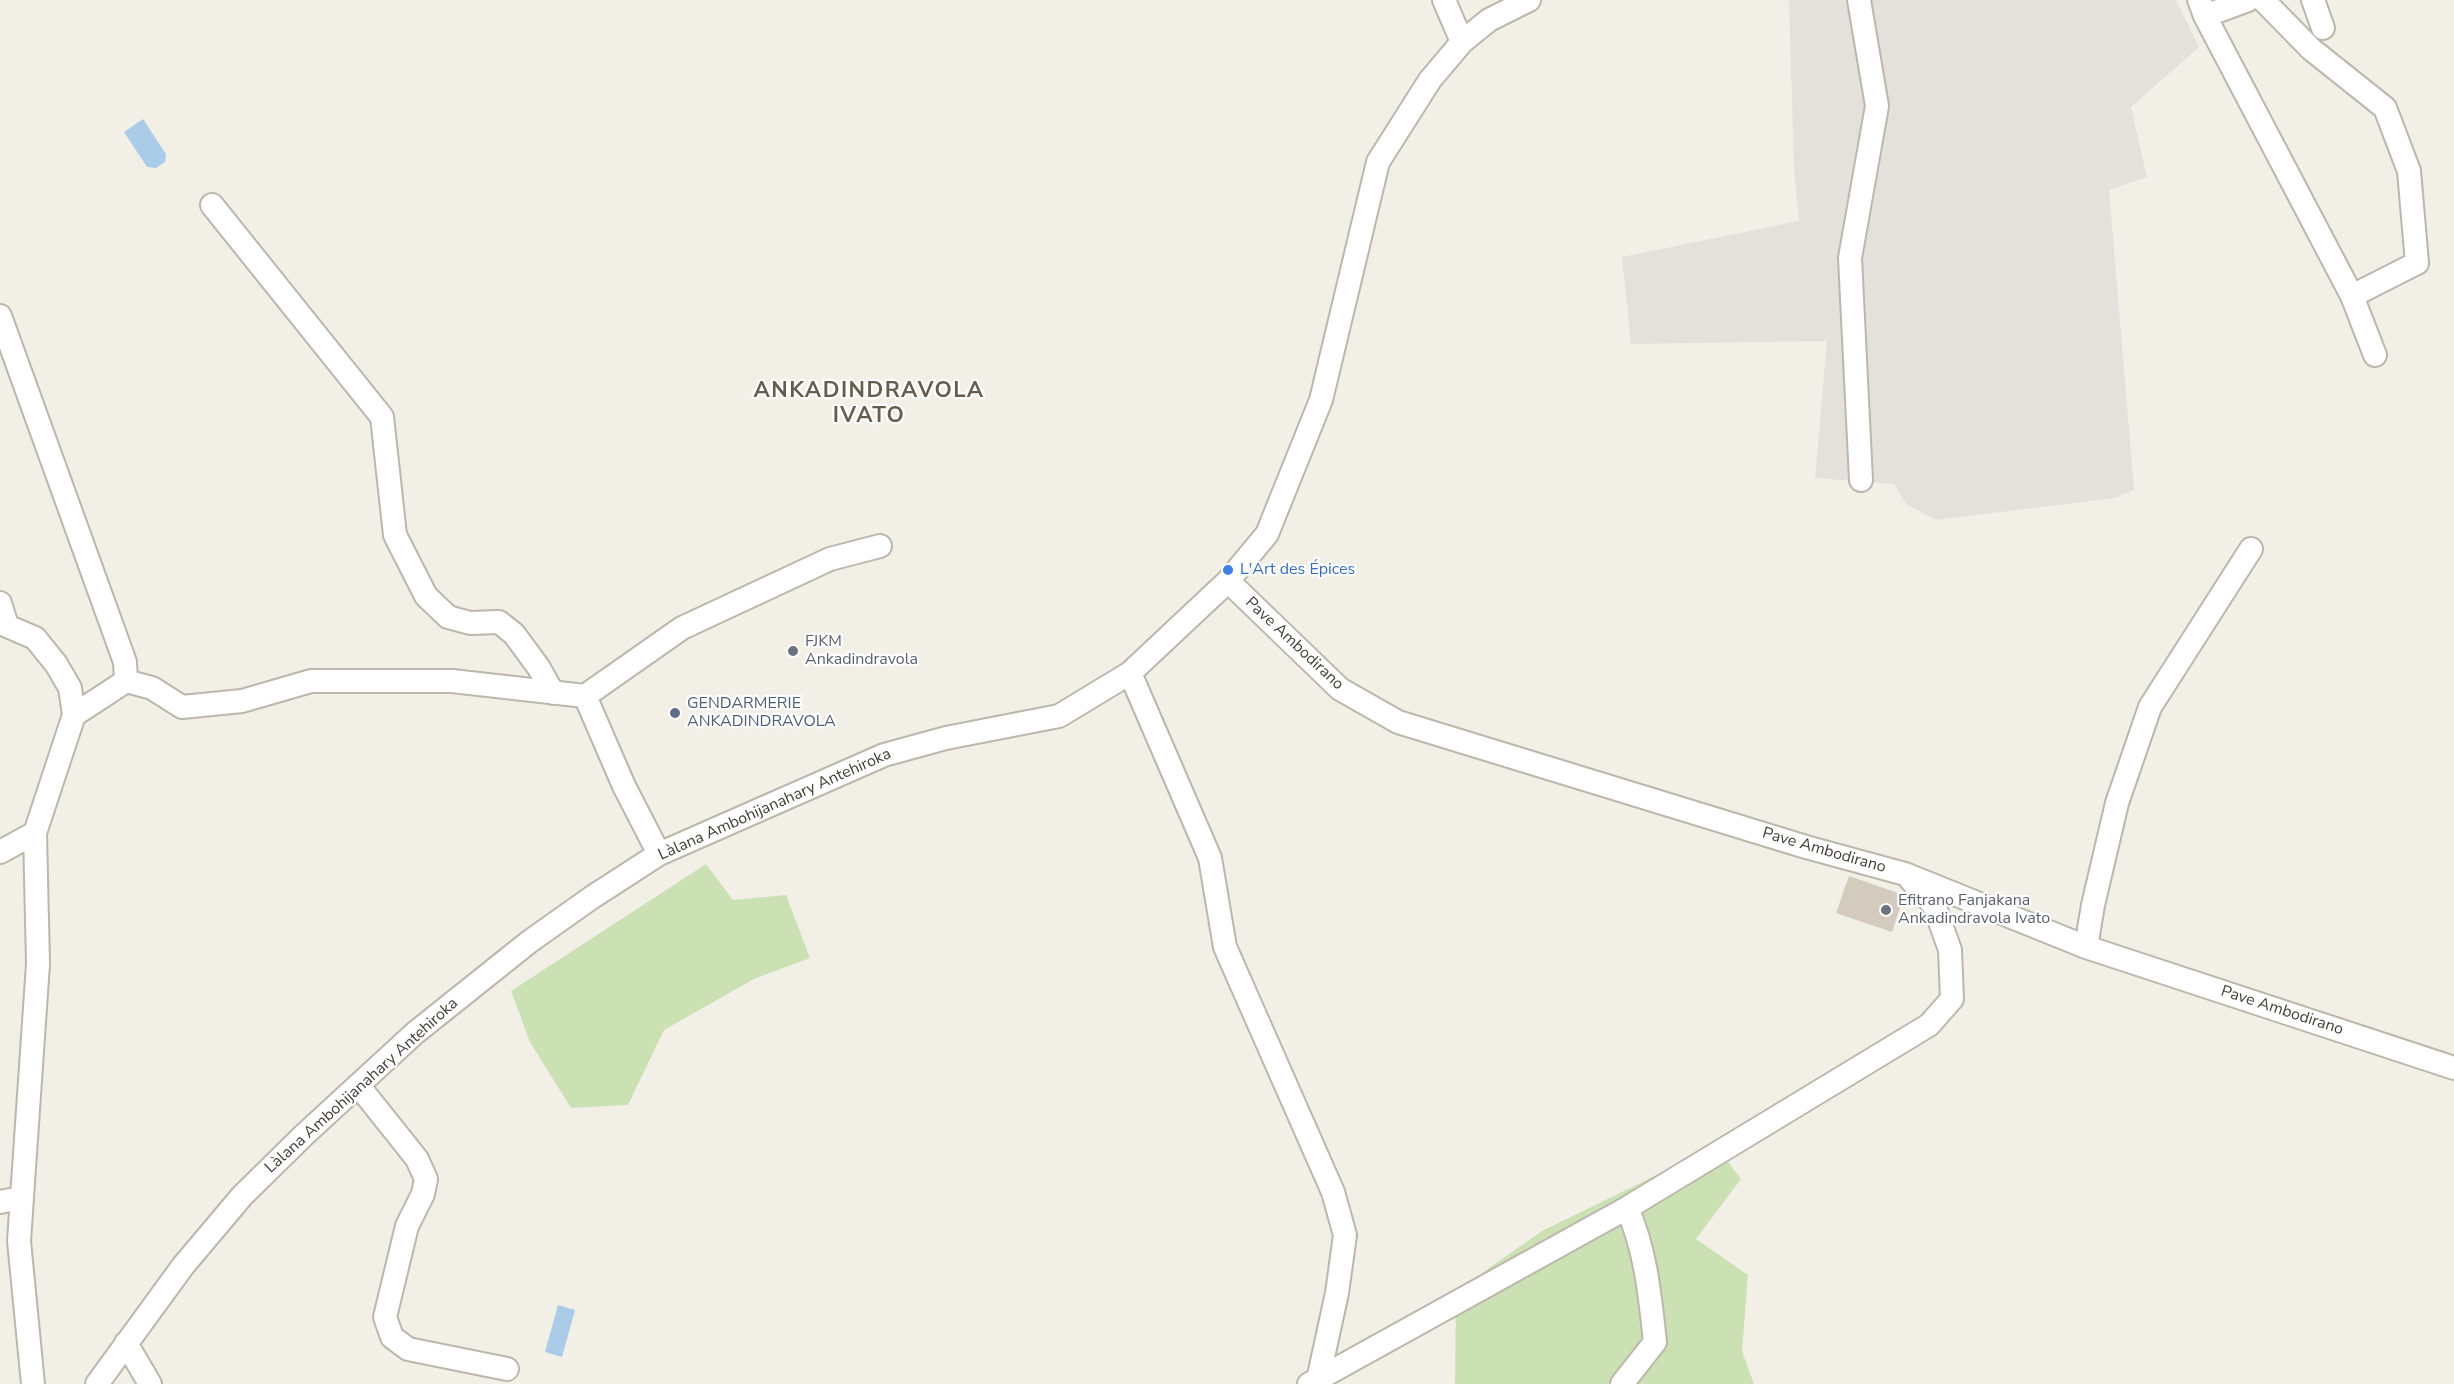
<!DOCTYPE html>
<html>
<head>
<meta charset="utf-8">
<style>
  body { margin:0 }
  canvas { display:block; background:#f2efe7 }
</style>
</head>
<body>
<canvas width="2454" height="1384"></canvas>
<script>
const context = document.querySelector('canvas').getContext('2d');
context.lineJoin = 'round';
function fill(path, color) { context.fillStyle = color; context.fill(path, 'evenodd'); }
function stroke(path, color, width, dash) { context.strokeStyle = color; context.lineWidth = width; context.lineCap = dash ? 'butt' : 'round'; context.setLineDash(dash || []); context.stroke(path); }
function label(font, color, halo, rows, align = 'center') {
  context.font = font + ' "Nunito Sans",sans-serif'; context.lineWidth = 4.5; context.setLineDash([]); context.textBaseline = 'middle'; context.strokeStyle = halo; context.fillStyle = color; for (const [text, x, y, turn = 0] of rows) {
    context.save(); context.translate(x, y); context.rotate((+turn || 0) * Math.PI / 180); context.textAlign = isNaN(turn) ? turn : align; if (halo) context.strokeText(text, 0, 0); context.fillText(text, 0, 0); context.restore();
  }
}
fill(new Path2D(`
  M1789 0H2176L2199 47 2131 107 2147 177 2109 190 2134 490 2115 498 1936 520 1906 504 1894 484 1815 478 1827 341 1631 344 1622 257 1799 221 1794 169Z`), '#e4e1dc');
fill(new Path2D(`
  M706 864 733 900 786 895 810 958 754 979 664 1030 628 1105 571 1108 530 1042 511 991Z
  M1716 1146 1741 1179 1696 1239 1748 1275 1742 1351 1754 1384H1455L1456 1291 1542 1231Z`), '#cbe1b4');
fill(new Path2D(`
  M143 119 166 154 165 162 156 168 147 167 124 132Z
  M558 1305 575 1310 562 1357 545 1352Z`), '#aacce8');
fill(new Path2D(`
  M1849 876 1904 895 1892 932 1836 913Z`), '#d2cbbe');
const minor = new Path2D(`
  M1444 0 1462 42
  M1859 0 1877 106 1850 258 1861 480
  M2199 0 2205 16 2248 0
  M2263 0 2311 49 2385 108 2409 171 2417 263 2352 296
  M2313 0 2323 28
  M2205 16 2352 296 2375 355
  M212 205 382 417 395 535 426 596 448 617 470 623 499 622 514 634 539 668 553 693
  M0 316 125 662 126 681 74 715 35 833 38 964 19 1241 33 1384
  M1228 581 1340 689 1398 722 1806 847 1905 874 2086 947 2454 1068
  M0 603 7 626 35 638 56 664 70 688 74 715
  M1130 673 1210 858 1225 947 1333 1192 1345 1235 1337 1293 1318 1380 1320 1384
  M126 681 152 688 182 707 242 701 311 681H452L585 696 624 786 659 854
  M585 696 682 628 830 559 880 546
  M0 852 35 833
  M2086 947 2093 905 2117 803 2150 707 2251 549
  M358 1085 417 1159 426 1179 423 1194 407 1226 385 1317 392 1337 408 1349 507 1369
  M0 1202 21 1198
  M126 1343 150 1384
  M97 1384 183 1266 242 1196 304 1135 415 1033 529 942 591 898 659 854 884 755 946 738 1059 716 1130 673 1228 581 1267 534 1321 400 1378 162 1430 80 1462 42 1489 20 1529 0
  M1309 1384 1627 1208 1929 1025 1952 999 1950 950 1934 905 1910 879
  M1622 1384 1655 1342C1650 1296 1646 1251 1627 1208`);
stroke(minor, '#bcb7ab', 26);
stroke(minor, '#fff', 22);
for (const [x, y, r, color] of [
  [1228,570,6,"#3f7fe0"],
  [793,651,6,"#6b7280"],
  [675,713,6,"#5c6f8a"],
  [1886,910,6,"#6b7280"]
]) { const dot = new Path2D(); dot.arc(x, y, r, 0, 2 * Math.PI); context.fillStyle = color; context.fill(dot); stroke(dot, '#fff', 2); }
label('16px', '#366cbe', '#fff', [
  ["L'Art des Épices",1240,570]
], 'left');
label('16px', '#5b616d', '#fff', [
  ["FJKM",805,642],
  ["Ankadindravola",805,660],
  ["Efitrano Fanjakana",1898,901],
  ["Ankadindravola Ivato",1898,919]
], 'left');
label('16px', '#443f37', '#fff', [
  ["Pave Ambodirano",1294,644,43],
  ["Làlana Ambohijanahary Antehiroka",775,805,-24],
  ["Pave Ambodirano",1824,851,16],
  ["Pave Ambodirano",2282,1011,18],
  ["Làlana Ambohijanahary Antehiroka",362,1086,-42]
]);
label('16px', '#4e5e75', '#fff', [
  ["GENDARMERIE",687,704],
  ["ANKADINDRAVOLA",687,722]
], 'left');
context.letterSpacing = '1.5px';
label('bold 22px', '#665d4f', '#fff', [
  ["ANKADINDRAVOLA",869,392],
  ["IVATO",869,417]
]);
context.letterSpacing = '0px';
</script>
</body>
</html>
